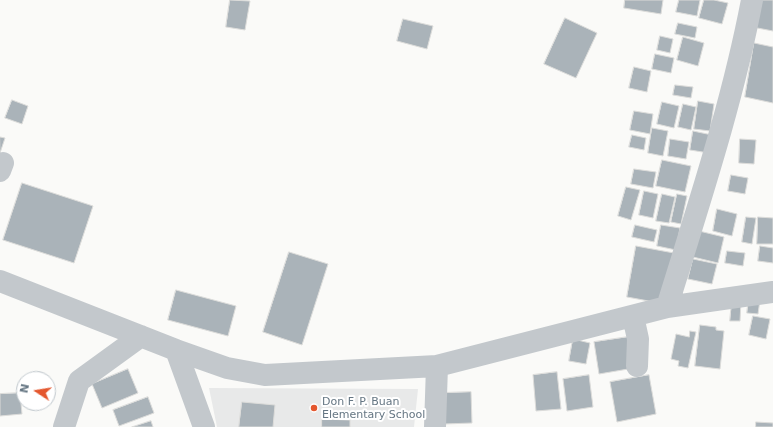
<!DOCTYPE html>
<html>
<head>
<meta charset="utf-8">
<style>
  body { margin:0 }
  #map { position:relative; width:773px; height:427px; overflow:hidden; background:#fafaf8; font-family:"DejaVu Sans",sans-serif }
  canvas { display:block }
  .north { position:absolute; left:16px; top:371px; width:40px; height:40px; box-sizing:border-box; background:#fff; border:1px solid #c1c8cd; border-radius:50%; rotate:282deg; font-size:11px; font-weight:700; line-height:16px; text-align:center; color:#657683 }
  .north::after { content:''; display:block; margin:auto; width:14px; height:18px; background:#e4572e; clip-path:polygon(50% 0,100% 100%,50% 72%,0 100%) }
</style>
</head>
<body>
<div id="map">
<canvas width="773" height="427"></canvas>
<div class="north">N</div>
</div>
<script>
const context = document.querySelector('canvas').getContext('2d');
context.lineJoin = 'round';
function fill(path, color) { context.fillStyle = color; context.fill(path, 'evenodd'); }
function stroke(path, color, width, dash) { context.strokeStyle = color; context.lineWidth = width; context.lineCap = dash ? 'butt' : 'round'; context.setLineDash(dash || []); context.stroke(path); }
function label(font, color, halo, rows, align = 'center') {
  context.font = font + ' "DejaVu Sans",sans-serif'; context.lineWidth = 4; context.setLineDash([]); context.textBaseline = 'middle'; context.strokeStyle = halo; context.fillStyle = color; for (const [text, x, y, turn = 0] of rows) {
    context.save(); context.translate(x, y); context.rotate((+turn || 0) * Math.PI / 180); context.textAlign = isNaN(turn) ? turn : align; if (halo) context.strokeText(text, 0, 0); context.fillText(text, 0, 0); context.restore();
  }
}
fill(new Path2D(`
  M209 388 418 389 414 427H217Z`), '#e8e9e9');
const building = new Path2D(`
  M230 0 250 1 245 30 226 27Z
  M625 0H663L661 14 624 8Z
  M679 0H700L697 16 676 12Z
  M704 0H714L728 3 722 24 699 18Z
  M757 0H773V31L752 27Z
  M565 18 597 33 576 78 544 64Z
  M403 19 433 26 427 49 397 41Z
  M678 23 697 27 695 38 675 34Z
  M660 36 673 39 670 53 657 50Z
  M683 37 704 43 698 66 677 60Z
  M754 43 773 47V103L745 97Z
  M655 54 674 58 671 73 652 69Z
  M634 67 651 71 647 92 629 88Z
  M675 85 693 87 691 98 673 95Z
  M12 100 28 106 22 124 5 118Z
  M698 101 714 104 710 131 694 129Z
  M662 102 679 106 674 128 657 124Z
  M683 104 696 107 691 130 678 127Z
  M634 111 653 114 650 134 630 130Z
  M652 128 668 131 663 156 648 153Z
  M693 131 712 135 709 153 690 150Z
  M632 135 646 138 644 150 629 147Z
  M0 137 5 138 0 153Z
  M670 139 689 142 686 159 668 156Z
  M740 139 756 140 754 164 739 163Z
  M662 160 691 166 685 192 656 186Z
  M634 169 656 172 653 188 631 184Z
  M731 175 748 178 745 194 728 191Z
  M22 183 93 206 74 263 3 240Z
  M626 187 640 190 631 220 618 216Z
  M644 191 658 194 653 218 639 215Z
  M662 194 675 197 669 223 656 221Z
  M677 194 687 196 681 224 671 222Z
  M717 209 737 214 732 236 713 231Z
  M746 217 756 218 752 244 742 242Z
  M758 217 773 218V244H757Z
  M635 225 657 230 654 242 632 237Z
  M661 225 680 228 676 250 657 246Z
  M699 231 724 237 718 263 693 257Z
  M636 246 674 253 665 304 627 297Z
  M760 246 773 248V263L758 261Z
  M727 251 745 253 743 266 725 263Z
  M289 252 328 264 302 345 263 332Z
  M693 259 717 264 712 284 688 279Z
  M176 290 236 306 228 336 168 320Z
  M749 298 760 300 758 314 747 313Z
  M732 301H741L740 321H730Z
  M753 316 770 319 766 339 749 335Z
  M700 325 716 327V330L724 331 720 369 695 366Z
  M690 331 696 332 688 368 678 366 679 361 671 359 676 334 689 337Z
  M628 337 634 368 599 374 594 342Z
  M573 339 590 343 586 364 569 361Z
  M128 369 138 393 102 408 92 384Z
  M557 372 561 409 536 411 533 375Z
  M589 375 593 407 567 411 563 379Z
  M649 375 656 414 617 422 610 382Z
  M471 392 472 423 444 424 443 393Z
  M20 393 22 414 0 416V394Z
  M148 397 154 413 119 426 113 410Z
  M242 402 275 405 273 427H239Z
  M322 419 350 420V427H322Z
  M151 421 153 427H132Z
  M756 422 773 423V427H756Z`);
fill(building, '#aab3b9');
stroke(building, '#dcdcda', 1);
stroke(new Path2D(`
  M0 171 3 163
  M0 281 176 350 227 368 265 375 437 366 667 307 773 292
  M667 307C698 206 732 105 752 0
  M633 316 638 339 637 366
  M176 350 204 427
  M64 427 79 381 141 336
  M435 427 437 366`), '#c3c8cc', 22);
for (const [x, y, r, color] of [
  [314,408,4,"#e4572e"]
]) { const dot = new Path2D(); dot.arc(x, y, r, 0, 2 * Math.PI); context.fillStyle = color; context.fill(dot); stroke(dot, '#fff', 1.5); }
label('11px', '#657683', '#fff', [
  ["Don F. P. Buan",322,402],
  ["Elementary School",322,415]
], 'left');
</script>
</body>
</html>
